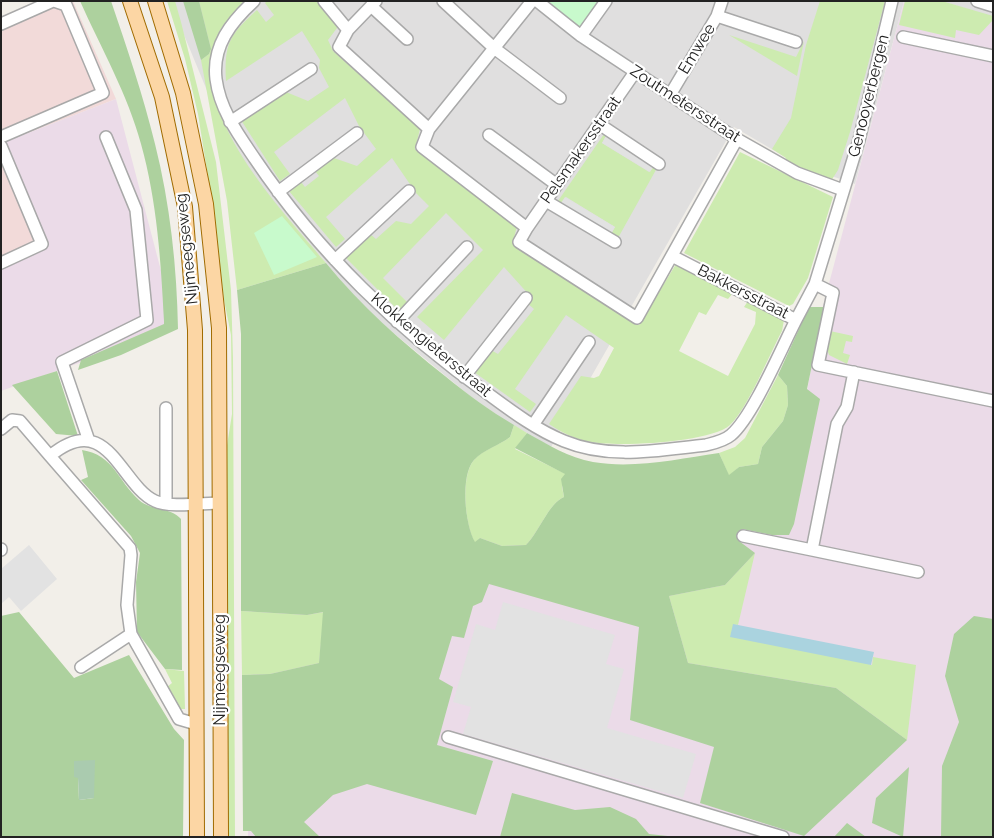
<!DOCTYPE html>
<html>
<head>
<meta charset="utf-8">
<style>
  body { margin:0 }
  #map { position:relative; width:994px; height:838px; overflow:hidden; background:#f2efe9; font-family:Raleway,sans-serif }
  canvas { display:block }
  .frame { position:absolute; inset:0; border:2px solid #222; pointer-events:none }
</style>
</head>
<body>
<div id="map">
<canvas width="994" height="838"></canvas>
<div class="frame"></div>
</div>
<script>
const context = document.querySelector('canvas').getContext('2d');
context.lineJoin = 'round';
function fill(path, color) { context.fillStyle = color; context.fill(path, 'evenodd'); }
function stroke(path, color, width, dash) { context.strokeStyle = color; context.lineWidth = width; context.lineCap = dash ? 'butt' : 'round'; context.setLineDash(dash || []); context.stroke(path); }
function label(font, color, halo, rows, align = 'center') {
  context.font = font + ' Raleway,sans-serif'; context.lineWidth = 4.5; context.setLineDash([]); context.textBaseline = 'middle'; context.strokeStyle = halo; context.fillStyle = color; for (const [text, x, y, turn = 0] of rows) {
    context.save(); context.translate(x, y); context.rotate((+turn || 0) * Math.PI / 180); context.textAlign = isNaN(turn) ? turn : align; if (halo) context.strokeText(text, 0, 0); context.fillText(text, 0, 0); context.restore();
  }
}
fill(new Path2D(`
  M170 1H904L855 184 799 165 734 127 551 447 506 421 470 396 385 326 362 305 234 156Z
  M941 1H993V17Z`), '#e0dfdf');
fill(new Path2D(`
  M39 1H73L116 99 5 142 49 244 1 267V17Z`), '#f2dad9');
fill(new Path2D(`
  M904 1H941L993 17V837H248L254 517 782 522 823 306Z
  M116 99 176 328 1 391V267L49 244 5 142Z`), '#ebdbe8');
fill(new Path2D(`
  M167 1H175L181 22 216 162 231 290 233 358 235 837H227L225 458 232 414 231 335 224 300 209 183 198 114 185 59Z
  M199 1H245C235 12 222 23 217 37 188 115 280 207 326 263L237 290 227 201 201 60 209 54 211 49Z
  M267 1H319L336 22 337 28 328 40 333 51 420 129 415 149 517 226 513 242 519 250 639 325 676 264 733 293 728 299 718 295 706 315 699 312 679 351 728 376 755 324 756 312 744 307 748 301 784 320 782 331C769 355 748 408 730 425 710 443 617 447 591 442 576 440 561 432 549 424L581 376 594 378 599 376 614 348 566 315 515 389 536 404 530 412 474 372 491 350 498 354 534 309 527 303 531 297 504 267 444 340 417 317 483 250 446 213 383 278 407 302 399 311 345 257 370 234 376 239 396 221 411 224 429 206 416 193 392 158 326 217 345 239 336 247 289 191 301 182 305 187 319 176 315 171 334 158 357 166 376 149 359 126 345 98 274 152 290 174 280 181 241 120 286 92 308 101 329 87 319 68 320 60 302 31 226 81C224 44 229 35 257 10L266 22 274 15 265 3Z
  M820 1H885L850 132 838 170 831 181 784 162 786 158 772 149 791 118 806 45Z
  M905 1H942L993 16V20L979 35 956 30 955 38 899 25Z
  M729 35 796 57 804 41 797 76Z
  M604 134 606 136 602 143 649 172 654 166 657 168 618 238 611 234 615 227 566 197 561 203 558 201Z
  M740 152 833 197 808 278 793 304 789 306 684 253Z
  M830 331 853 336 852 342 846 341 843 353 850 355 847 364 829 355 827 349Z
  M778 375 787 386 788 405 783 421 762 447 758 464 739 467 729 476 719 453 735 447 745 438Z
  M514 425 527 433 515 449 566 474 562 487 564 497C548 504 540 531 526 545L502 546 480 538 475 543C465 525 460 476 474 460 482 450 500 445 510 437Z
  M755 553 738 625 733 624 872 665 873 657 916 665 907 740 836 688 688 663 669 596 725 585Z
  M241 611 307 615 324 612 319 663 270 674 242 675Z
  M165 669 184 671 185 709H180L167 687 172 683Z`), '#cdebb0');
fill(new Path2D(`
  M80 1H111C127 48 143 95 155 144 170 203 177 268 178 329L121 355 78 370 81 360 164 324V321C161 262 157 201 141 144 128 95 101 48 80 1Z
  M183 1H199L211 49 209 54 201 60Z
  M326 263C361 306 402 342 445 376 467 394 490 411 514 425L510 437C500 445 483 450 474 460 460 475 465 525 475 542L480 538 502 546 526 545C540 531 548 504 564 497L561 479 565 474 515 448 527 433C547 444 569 458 593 462 634 469 678 459 719 453L729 475 739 467 758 464 762 447 783 421 788 405 787 386 778 375 809 307H824L807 389 820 399 794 524 789 535H772L742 529 739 541 755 553 725 585 669 596 688 663 836 688 907 740 804 836 700 803 714 747 630 720 639 627 489 584 482 602 473 606 464 638 452 636 439 679 453 687 437 745 493 761 476 815 367 784 333 795 304 822 320 837H256L251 831H243L242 675 270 674 319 663 323 612 307 615 241 611V334L237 290Z
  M57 371 78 436 56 434 12 385Z
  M82 450C114 455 118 481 139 500 151 511 171 507 181 519L182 670 165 669 137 632 136 582 140 553 131 536 81 480 88 477Z
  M19 612 74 678 129 655 174 729 184 740 183 837H1V616ZM78 778 94 798 79 800Z
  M974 616 993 619V837H941L942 766 959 722 945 676 954 634Z
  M909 767 903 837 872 823 876 798Z
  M512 793 575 810 610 807 636 819 649 834 677 837H500Z
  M847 823 866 837H834Z`), '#add19e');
fill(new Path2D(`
  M95 760 94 798 79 800 78 778 74 777V761Z`), '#aacbaf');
fill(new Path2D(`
  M545 1H601L580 30Z
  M282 216 317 257 274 275 254 233Z`), '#c8facc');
fill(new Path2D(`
  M606 136 654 166 650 172 602 143Z
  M565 197 615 227 611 234 561 203Z
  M29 545 57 579 21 611 9 597 1 604V569Z
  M503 602 615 635 606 664 624 669 607 728 696 754 683 798 463 734 471 707 453 702 476 624 495 630Z`), '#e2e2e2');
fill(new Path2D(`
  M733 624 874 652 871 665 730 637Z`), '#aad3df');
const minor = new Path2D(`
  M254 1C231 22 212 46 216 79 220 110 238 134 255 159 317 251 400 332 491 396 514 413 537 430 564 441 610 460 658 450 706 445 714 443 724 441 731 435 753 416 781 349 796 320
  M324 1 348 30 339 47 429 129 422 147 527 228 519 242 637 318 737 139
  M443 1 494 48 560 98
  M537 1 581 36 737 139 797 173 843 190
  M977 1 993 6
  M371 6 407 39
  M717 16 796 42
  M1 24 53 1
  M348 30 376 1
  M581 36 606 1
  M903 37 993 56
  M670 95 717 16 722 1
  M230 122 311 69
  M599 124 659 164
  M429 129 532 1
  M489 135 557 185
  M1 137 103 93 66 5 54 1
  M1 146 42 244 1 263
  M278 192 357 133
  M546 201 615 242
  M527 228 635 72
  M672 256 796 320 815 284 859 140 892 1
  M335 260 409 191
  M815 284 833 293 818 365 993 401
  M397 322 467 247
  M464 377 526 298
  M166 408V503
  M533 425 589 342
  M1 429 12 420 20 421 50 456
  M89 441 62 362 147 320 136 210 106 137
  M743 536 812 550 837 424 847 407 854 372
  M1 549V550
  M812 550 918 572
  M81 667 131 634
  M196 724 179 719 131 634 127 605 131 555 130 548 50 456C108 408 120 485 155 501 169 508 203 503 220 503
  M448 737 783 837`);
const major = new Path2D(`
  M130 1 162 97 185 207 195 330 197 837
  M155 1 183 93 206 204 219 328 221 837`);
stroke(minor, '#a9a9a9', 14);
stroke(major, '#a06b00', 16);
stroke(minor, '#fff', 11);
stroke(major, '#fcd6a4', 14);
label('16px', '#222', '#fff', [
  ["Emwee",697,49,-59],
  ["Genooyerbergen",869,96,-76],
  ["Zoutmetersstraat",685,104,33],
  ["Pelsmakersstraat",581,150,-55],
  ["Nijmeegseweg",187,249,-96],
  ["Bakkersstraat",743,292,27],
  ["Klokkengietersstraat",431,345,40],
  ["Nijmeegseweg",220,670,-90]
]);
</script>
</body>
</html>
